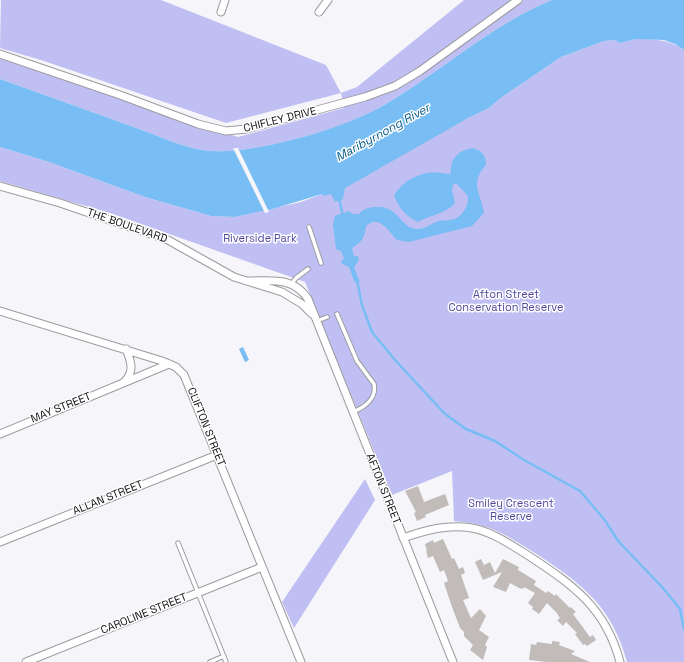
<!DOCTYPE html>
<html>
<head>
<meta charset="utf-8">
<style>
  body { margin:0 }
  canvas { display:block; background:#f5f5fa }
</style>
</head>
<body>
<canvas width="684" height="662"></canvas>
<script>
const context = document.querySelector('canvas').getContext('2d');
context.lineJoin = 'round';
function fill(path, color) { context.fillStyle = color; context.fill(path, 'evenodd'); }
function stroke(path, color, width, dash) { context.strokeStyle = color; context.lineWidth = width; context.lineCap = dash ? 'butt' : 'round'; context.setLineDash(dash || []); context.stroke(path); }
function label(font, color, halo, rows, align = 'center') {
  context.font = font + ' "Space Grotesk",sans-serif'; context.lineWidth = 3; context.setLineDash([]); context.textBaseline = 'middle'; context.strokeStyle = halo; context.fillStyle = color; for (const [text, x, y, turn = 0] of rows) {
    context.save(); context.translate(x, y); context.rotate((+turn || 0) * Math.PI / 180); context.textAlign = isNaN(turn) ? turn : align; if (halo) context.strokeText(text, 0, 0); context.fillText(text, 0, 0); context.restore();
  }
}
fill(new Path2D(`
  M1 0H161L326 65 341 93 357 87 464 0H552C491 25 442 71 386 104 346 128 258 154 212 151 189 150 164 138 142 130 95 113 47 96 0 79V58L238 137 344 108 341 93 226 123 44 61 0 48Z
  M636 39C654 39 669 39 684 50V662H627C612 606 581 583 535 553 504 534 491 524 454 521L452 471 392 495 305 282 110 213 0 181V147L49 162 145 197 211 216 235 217 301 202 322 194 468 118 489 108 502 97 561 57 604 41 615 40 620 43Z
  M365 479 375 500 294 628 282 602Z`), '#bfbff4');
fill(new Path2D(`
  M552 0H684V50L675 44 664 40 636 39 620 43 615 40 604 41 561 57 502 97 489 108 468 118 345 188 343 199 335 202 331 194 324 196 322 194 276 208 235 217 211 216 145 197 49 162 0 147V79C47 96 95 113 142 130 164 138 189 150 212 151 257 154 346 128 386 104 442 71 491 25 552 0Z
  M473 148C482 151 486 155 486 165 469 184 481 193 484 213L472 226 409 242 397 240C388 231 379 214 366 226 365 237 362 242 352 248L354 256H358L359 260 354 267 360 282 355 283 349 267 342 264 341 261 344 259 341 251 336 249 333 224 335 216 349 211 352 214H359C365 208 367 208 375 207 399 205 399 227 416 229 425 230 431 223 439 221 444 220 449 221 454 219 462 217 471 203 467 195 464 191 459 187 456 183L453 185 452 190 455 203C448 212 429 216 418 222 405 216 399 208 394 195 407 176 426 169 449 174L451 173C450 158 459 150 473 148Z
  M243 347 249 360 245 362 239 349Z`), '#78bdf3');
fill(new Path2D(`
  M233 148H238L269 212 265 213Z`), '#f5f5fa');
stroke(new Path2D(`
  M339 198 343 217
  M357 280 362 305 372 332 395 360 445 414 466 429 495 441 524 460 580 491 604 519 619 542 663 588 680 609 684 629`), '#78bdf3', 2.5);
fill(new Path2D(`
  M418 486 424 502 445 494 449 505 425 515 426 517 417 521 414 513 416 512 405 491Z
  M443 539 452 559 454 558 459 569 463 567 465 573 461 575 469 598 463 600 471 618 480 609 486 616 479 630 489 637 485 645 487 647 483 660 470 650 473 645 464 636V632L460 628 452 607 444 583 448 581 444 570 440 572 433 556 428 558 426 551H427L425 544 433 540 434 543Z
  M481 559 484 565 490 562 495 573 503 559 519 567 518 570 536 581 534 585 546 593 548 591 555 596 556 594 570 608 571 607 576 612 573 614 590 637 593 635 596 640 587 646 585 644 583 645 575 634 577 633 566 622 563 626 557 620 560 618 556 612 547 603 539 614 532 609 533 607 528 603 535 593 524 587 523 589 519 588 510 583 506 592 493 587 502 572 483 580 475 562Z
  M552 641 560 642 559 645 575 651 571 654 590 662H547L529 660 531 644 536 645 537 642 552 644Z`), '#c1bcba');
const lane = new Path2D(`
  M309 227 321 263
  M292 283 296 278 308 269
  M337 314 357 361 374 384C377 398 365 407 353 412
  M317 321 327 317
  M178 543 226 662
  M210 662 224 656`);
const street = new Path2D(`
  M221 12 225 0
  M319 12 328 0
  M0 54 120 95 198 124 226 131 247 129 365 97 395 86 420 71 518 0
  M0 186 60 203 168 240 234 277 282 292 302 304 312 314
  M247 281C271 281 293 276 308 299L453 662
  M0 311 162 361 176 367 184 375 301 662
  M124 382C135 372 131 361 126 349
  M0 434 169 364
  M403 538C426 530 447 524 472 528 493 532 511 545 529 556 573 585 606 608 620 662
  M0 542 217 455
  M26 662 262 567`);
stroke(lane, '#9b9b9f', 5.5);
stroke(street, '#9b9b9f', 9);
stroke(lane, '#fff', 3.5);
stroke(street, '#fff', 7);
label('11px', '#101012', '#fff', [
  ["CHIFLEY DRIVE",280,120,-14],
  ["THE BOULEVARD",127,226,19],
  ["MAY STREET",61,408,-22],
  ["CLIFTON STREET",206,427,68],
  ["AFTON STREET",383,489,68],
  ["ALLAN STREET",108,498,-22],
  ["CAROLINE STREET",144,614,-22]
]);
label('11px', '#50479c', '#fff', [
  ["Riverside Park",260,239],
  ["Afton Street",506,295],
  ["Conservation Reserve",506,308],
  ["Smiley Crescent",511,504],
  ["Reserve",511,517]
]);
label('italic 12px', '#005788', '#fff', [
  ["Maribyrnong River",383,133,-29]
]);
</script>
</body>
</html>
